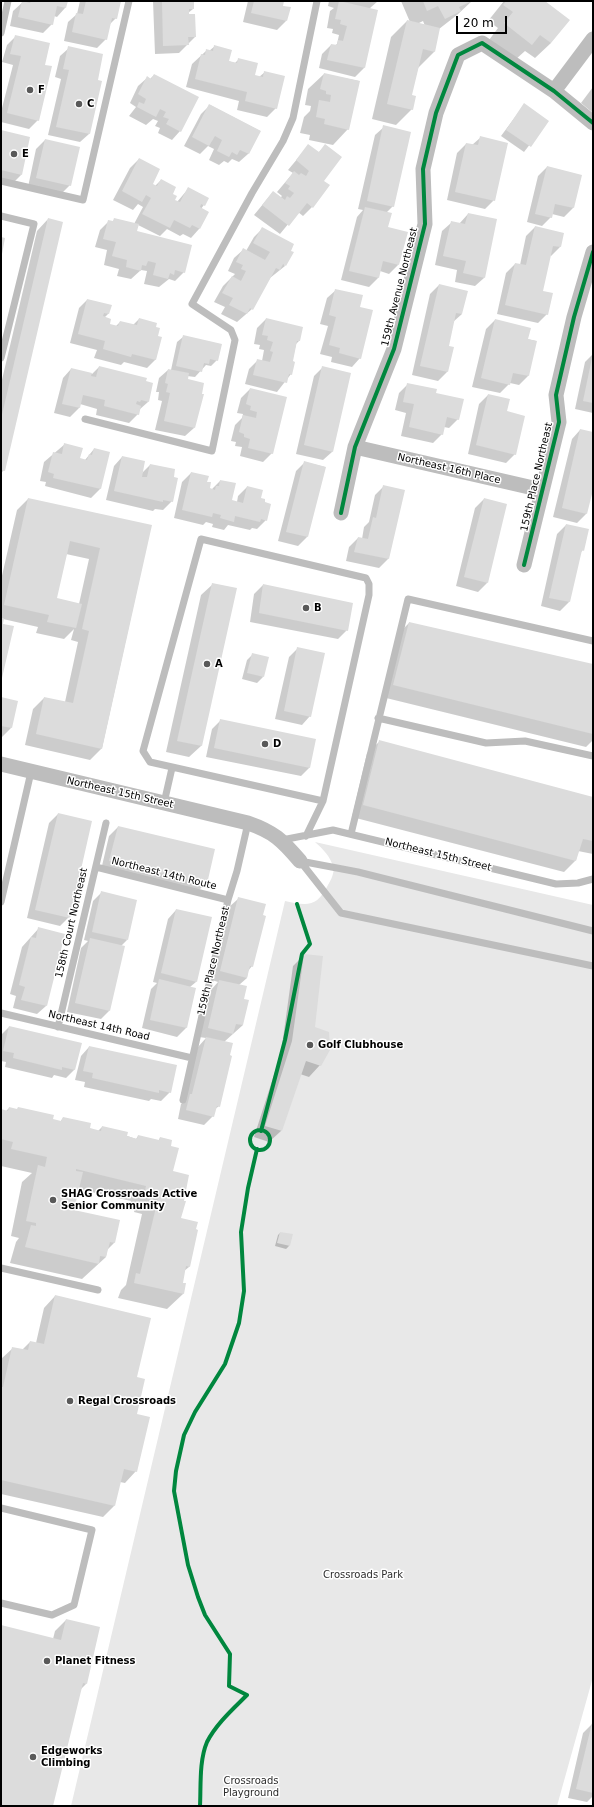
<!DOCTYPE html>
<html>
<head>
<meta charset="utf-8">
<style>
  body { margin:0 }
  #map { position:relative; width:594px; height:1807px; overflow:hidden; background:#fff; font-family:"DejaVu Sans",sans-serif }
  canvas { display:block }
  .frame { position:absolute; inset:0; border:2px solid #000; pointer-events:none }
  .scale { position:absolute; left:456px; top:16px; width:51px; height:18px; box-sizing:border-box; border:2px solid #000; border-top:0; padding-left:5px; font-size:12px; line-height:14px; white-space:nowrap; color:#000; -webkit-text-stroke:3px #fff; paint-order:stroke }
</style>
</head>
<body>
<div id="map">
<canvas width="594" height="1807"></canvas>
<div class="frame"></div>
<div class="scale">20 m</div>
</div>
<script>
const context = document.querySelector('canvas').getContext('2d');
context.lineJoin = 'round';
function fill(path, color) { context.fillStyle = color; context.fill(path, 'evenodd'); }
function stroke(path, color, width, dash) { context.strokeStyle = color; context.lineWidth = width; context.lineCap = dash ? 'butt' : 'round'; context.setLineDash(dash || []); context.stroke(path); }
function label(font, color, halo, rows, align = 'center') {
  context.font = font + ' "DejaVu Sans",sans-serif'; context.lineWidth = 3; context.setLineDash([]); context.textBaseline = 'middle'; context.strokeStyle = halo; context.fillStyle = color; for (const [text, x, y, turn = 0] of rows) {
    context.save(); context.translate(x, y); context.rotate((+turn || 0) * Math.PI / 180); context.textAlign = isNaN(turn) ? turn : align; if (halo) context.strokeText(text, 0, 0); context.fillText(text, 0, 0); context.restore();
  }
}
fill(new Path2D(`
  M315 842 593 905V1677L557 1806H71L285 901C308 906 317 907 328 885 331 880 335 872 333 867 331 857 322 848 315 842Z`), '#e8e8e8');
fill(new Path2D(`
  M24 1H67L65 8 57 17 54 16 52 24 43 33 10 26 13 11Z
  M80 1H120L116 18 109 25 106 39 97 48 64 41 68 22 77 14Z
  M153 1H193V9L188 13 195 37 179 53 155 54Z
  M248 1H283L282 6 289 8 286 21 277 30 243 22Z
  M329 1H378L369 9 377 11 364 68 355 77 319 68 322 54 331 45 334 46 337 44 339 35 332 33 333 29 327 28 330 11 334 8 328 6Z
  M401 1H472L457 15 439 29 434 52 418 68 411 95 412 109 396 125 372 119 391 37 407 21 410 22ZM423 21 425 26 417 24Z
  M504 1H544L551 43 535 58 525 51 515 60 489 40 498 28 488 21Z
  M16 36 44 65 38 120 29 129 1 122V112L13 65 2 62 7 45Z
  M215 46 228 61 235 63 239 59 254 76 259 77 265 72 276 108 267 117 237 110 239 101 186 87 192 64 206 51H209Z
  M69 48 89 134 80 142 48 135 61 79 55 77 60 56Z
  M324 74 359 81 348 129 333 145 309 140 310 135 300 133 304 117 310 111 311 106 305 105 308 89Z
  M154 75 180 131 172 140 158 133 160 128 155 126 158 121 153 119 146 125 129 116 136 107 130 103 138 86 147 78 150 79Z
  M593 87V113L581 103Z
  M210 105 260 131 248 154 239 162 232 159 228 163 224 161 219 165 209 160 214 149 208 146 200 154 184 146 201 114Z
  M524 105 548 121 524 152 501 136Z
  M384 127 393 206 386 213 387 228 398 265 389 274 380 271 378 278 369 287 341 280 357 217 363 210 358 209 375 135Z
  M1 131 21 175 12 184 1 181Z
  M480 138 494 200 485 209 447 200 457 153 466 144 472 145Z
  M45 140 70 185 61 194 28 187 36 149Z
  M308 146 318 153 325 146 323 181 312 207 303 216 298 212 280 234 254 215 273 192 280 198 282 196 277 192 293 173 288 170Z
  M139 159 152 184 155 186 161 180 174 200 177 202 188 189 208 199 201 209 208 212 199 229 191 238 183 234 180 236 167 229 160 236 138 225 136 232 184 272 175 281 169 279 159 287 144 284 147 271 141 270 131 279 117 276 119 269 104 265 107 250 95 247 100 230 109 221 112 222 115 219 134 224 143 207 138 204 133 210 113 200 130 168Z
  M547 167 581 176 573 208 564 217 552 214 551 217 542 226 527 222 538 176Z
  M468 214 484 278 475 286 455 282 457 270 435 265 442 231 451 223 459 224Z
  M48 219 4 470 1 473V384L37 231Z
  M535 227 563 234 560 247 551 256 550 255 541 292 547 314 538 323 497 314 506 273 515 264 520 265 526 236Z
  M263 228 285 266 270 278 252 309 237 322 221 314 225 307 214 302 223 286 235 274 228 271 234 258 243 250 246 251 254 237Z
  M439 285 462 314 453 322 448 346 447 372 438 381 412 375 430 294Z
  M336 290 359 308 360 358 352 367 331 362 332 357 320 354 328 326 320 324 327 298Z
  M87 300 109 313 104 318 109 325 115 327 120 322 133 325 139 319 155 328 157 337 156 359 147 368 124 362 121 365 94 358 97 350 70 343 79 308Z
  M266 319 299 341 296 344 292 362 291 374 277 392 245 384 249 369 258 360 262 361 264 350 259 349 260 345 254 344 257 328Z
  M495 320 527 339 536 341 528 376 519 385 510 383 500 393 472 387 486 329Z
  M183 337 217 360 211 366 206 365 195 377 187 376 194 428 185 436 155 430 162 401 158 400 159 392H156L159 378 168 370H171L177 342Z
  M593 354V413L575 409 585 362Z
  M99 367 145 382 148 402 139 410 138 414 129 423 96 415 97 409 80 404 79 408 70 417 54 413 63 378 71 369 92 374Z
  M323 367 332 452 323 460 296 454 314 376Z
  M408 384 435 394 458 419 449 428 444 427 442 434 433 443 401 436 406 413 395 410 399 393Z
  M250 389 272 453 263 462 240 456 242 447 235 446 236 442 231 441 235 425 242 418 243 414 237 413 241 398Z
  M488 395 506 412 515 454 506 463 468 454 479 404Z
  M580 430 593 433V487L586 514 577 523 553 517 572 439Z
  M65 444 79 459 85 460 94 449 109 453 100 489 91 498 45 486 46 482 40 481 44 462Z
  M122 457 142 473 150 465 172 501 163 510 155 509 153 511 106 500 114 466Z
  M305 462 325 467 307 537 298 546 278 541 296 471Z
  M191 473 206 482 209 489 211 490 220 481 230 501 237 502 238 496 247 487 260 499 266 520 257 529 252 528 250 530 228 525 224 530 212 527 213 524 206 522 203 525 174 518 182 482Z
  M384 486 403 491 388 559 379 568 346 561 349 547 358 538 362 539 364 527 369 522 375 495Z
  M28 499 151 526 102 748 90 760 25 745 33 709 44 698 65 702 78 642 71 640 74 629 64 639 36 633 38 627 3 619 2 624 13 627 1 677V580L17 510ZM66 554 89 559 79 604 56 599Z
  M484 499 487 583 478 592 456 586 475 508Z
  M566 525 583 550 580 553 569 602 560 611 541 606 557 534Z
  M213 584 201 746 189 757 166 752 201 595Z
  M263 585 347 630 338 639 250 622 254 594Z
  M409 623 593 665V740L586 747 382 697 398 634Z
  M298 648 310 716 302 725 275 719 289 657Z
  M253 654 263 677 257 683 242 679 247 660Z
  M1 698 11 728 1 738Z
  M221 720 310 767 301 776 206 757 212 729Z
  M379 742 593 798V854L578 851 576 860 564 872 352 817 367 753Z
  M58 814 69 917 60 926 27 918 49 823Z
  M118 827 206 883 197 892 101 870 109 836Z
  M101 893 127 940 121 946 109 1011 101 1019 67 1012 81 948 88 941 84 940 93 901Z
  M238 899 252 966 248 971 247 978 239 985 243 1025 224 1042 219 1106 214 1110 213 1116 204 1125 178 1119 181 1104 184 1101 198 1047 206 1038 199 1037 211 990 218 982 212 980 229 907Z
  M176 910 196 982 190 987 186 1028 177 1037 142 1028 151 989 157 983 153 982 168 919Z
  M39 928 46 1006 37 1014 13 1008 16 996 10 994 22 947Z
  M304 955 320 1065 309 1077 300 1074 281 1131 269 1142 254 1137 281 1053 293 966Z
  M9 1027 75 1069 66 1078 54 1075 52 1078 5 1067 6 1062 1 1061V1035Z
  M89 1047 170 1092 161 1101 151 1099 149 1101 84 1087 85 1082 75 1080 81 1056Z
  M9 1108 60 1122 63 1118 88 1129 98 1131 102 1127 136 1139 138 1136 158 1141 160 1138 172 1171 189 1267 184 1271 182 1283 183 1294 167 1309 118 1298 121 1290 126 1285 142 1214 134 1212 135 1208 130 1206 131 1201 78 1189 73 1211 119 1221 114 1243 107 1250 106 1257 82 1279 10 1263 16 1242 19 1238 11 1236 22 1182 32 1173 1 1166V1110L6 1111Z
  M280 1233 292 1235 289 1246 286 1249 275 1246 278 1235Z
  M55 1296 136 1378V1471L125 1483 120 1482 114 1506 103 1517 1 1494V1359L13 1348 22 1350 30 1342 36 1343 44 1308Z
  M66 1620 86 1684 80 1690 52 1806H1V1626L53 1639 55 1631Z
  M592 1724 593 1796 587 1802 568 1798 583 1733Z`), '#0003');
fill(new Path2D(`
  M22 1 30 3 31 1H68L66 8 57 6 53 25 18 17Z
  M86 1H121L117 19 112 18 107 40 72 32 76 13 83 14Z
  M162 1H194V9H189V14H195L196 37H188L189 45 163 46Z
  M254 1H284L283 6 291 7 287 21 251 13Z
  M339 1 378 10 365 68 327 60 331 44 337 45 338 40 343 41 347 26 340 24 341 20 335 19Z
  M423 1H472L459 7 461 11 445 19 438 6 427 11Z
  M506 1H545L570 20 551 43 540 35 532 45 504 23 513 12 503 5Z
  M407 20 440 28 435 52 423 49 412 95 416 96 413 110 387 104Z
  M15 35 50 43 45 65 52 66 39 121 7 113 21 56 10 54Z
  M214 45 232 50 229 61 237 63 238 58 258 63 255 75 263 77 264 71 285 76 277 109 245 101 247 92 195 79 201 54 205 55 206 49 213 51Z
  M68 46 103 54 98 80 102 81 90 134 56 127 69 70 63 69Z
  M324 73 360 81 349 130 324 124 325 119 316 117 319 100 330 102 331 95 326 94V91L320 89Z
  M154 74 199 97 181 132 166 124 169 119 163 117 166 112 160 109 156 117 137 107 139 102 144 104 146 99 138 94 147 76 151 79Z
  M524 103 549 121 531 147 506 130Z
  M209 104 261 131 249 154 240 150 237 155 232 152 229 157 217 151 222 140 215 136 209 146 192 137Z
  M383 125 411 132 394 207 367 201Z
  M1 130 30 137 22 175 1 170Z
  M480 136 508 143 495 201 455 192 466 143 478 145Z
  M45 139 80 147 71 186 36 178Z
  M308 144 319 152 325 144 342 157 324 181 330 185 313 208 307 203 289 226 262 205 273 191 285 200 287 196 290 198 294 193 288 189 290 186 285 183 294 171 299 175 301 173 306 176 309 171 296 160Z
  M139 158 160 169 153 184 157 186 161 179 176 187 173 194 177 196 175 200 180 202 188 187 209 198 205 206 201 204 200 207 209 212 200 229 192 225 190 228 174 220 170 228 142 214 151 198 146 195 142 202 122 191Z
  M547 166 582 175 574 208 555 204 552 218 535 214Z
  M365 207 392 213 388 227 408 232 399 265 383 261 379 278 349 271Z
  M468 213 497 219 485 278 463 273 466 261 443 256 451 221 465 224Z
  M48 218 63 222 5 471 1 470V419Z
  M114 218 139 224 137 231 192 245 185 273 175 270 174 275 170 273 168 279 153 275 156 263 148 261 146 266 142 265 141 271 126 267 127 260 112 256 116 242 103 239 108 220 113 221Z
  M535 226 564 233 561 247 553 246 543 291 553 293 548 315 505 305 515 263 526 265Z
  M262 227 294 244 291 251 294 252 286 266 283 264 280 270 276 268 253 310 250 308 247 314 229 305 233 298 222 293 232 276 241 281 246 271 241 269 243 265 236 262 243 248 265 260 270 252 253 243Z
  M1 237 5 238 2 254H1Z
  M439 284 468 291 462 314 456 313 449 346 454 347 448 372 420 366Z
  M335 289 363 295 360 307 373 310 361 359 339 353 340 348 329 345 336 317 329 315Z
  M87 299 112 305 109 314 104 313 103 316 111 319 110 324 118 326 120 321 137 325 139 318 157 323 156 327 160 328 158 336 162 337 156 360 132 354 131 357 103 349 105 341 78 334Z
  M266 318 303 327 300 341H297L293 361 295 362 292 375 289 374 287 383 253 375 257 359 270 362 273 352 270 351 273 342 267 340 268 336 262 335Z
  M495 319 531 328 528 339 537 341 529 376 513 373 510 385 481 378Z
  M183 335 222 344 218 361 210 359 209 364 204 363 202 372 176 366Z
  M592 358H593V403L583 401Z
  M99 366 147 378 146 381 153 383 149 402 141 400 140 402 137 401 136 404 141 406 139 415 104 406 105 400 83 395 80 408 62 404 71 368 92 373 91 376 96 377Z
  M322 366 351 373 333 452 304 445Z
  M168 369 189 373 188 379 204 383 202 394H204L195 428 164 421 170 393 166 392 168 384 165 383Z
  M407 383 437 389 436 393 464 399 459 420 447 417 443 435 409 427 414 404 403 402Z
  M250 388 287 397 273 454 248 448 250 439 244 437V434L239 432 243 415 256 418 257 412 250 410 251 406 246 404Z
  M488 394 510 399 507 411 525 416 516 455 476 445Z
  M580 429 593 432V490L587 514 562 508Z
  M64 443 83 448 80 458 87 460 89 454 92 455 94 448 110 452 101 489 53 478 54 474 48 472 53 452 62 454Z
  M122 456 145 461 142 477H147L150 464 175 469 174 477 178 478 173 502 163 500V502L114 491Z
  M304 461 326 467 308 537 286 532Z
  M191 472 209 476 207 482H211L210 488 215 490 216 486H219L220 480 236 483 232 500 243 503 247 486 263 490 261 498 265 499V502L271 504 267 521 261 519 260 522 235 516 234 522 220 518 221 515 213 513 212 517 182 510Z
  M383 485 405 490 389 559 354 552 358 537 368 539 373 517 376 518Z
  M28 498 152 525 102 749 36 734 44 697 73 703 89 631 82 629 100 548 70 541 57 598 82 604 76 628 47 622 49 615 4 605Z
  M484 498 507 504 488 583 464 577Z
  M566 524 589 529 584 551 582 550 570 602 549 598Z
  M212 583 237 588 202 746 177 741Z
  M263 584 353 603 348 631 259 613Z
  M1 618H4L3 624 14 626 2 678Z
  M409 622 593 664V734L393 685Z
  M297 647 325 653 311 717 284 711Z
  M252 653 269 657 264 677 247 673Z
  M1 697 18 701 12 728 1 726Z
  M220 719 316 739 310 768 214 748Z
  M379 740 593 797V841L583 839 576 861 363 805Z
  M58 813 92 821 70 918 35 910Z
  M118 826 215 849 207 884 109 861Z
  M101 891 137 900 128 940 92 932Z
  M238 897 266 904 263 915 266 916 253 967 250 966 247 978 220 971Z
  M176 909 212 917 197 982 161 973Z
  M38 927 65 934 47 1006 21 1000 25 987 19 985 31 937 36 938Z
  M90 938 125 946 110 1011 75 1003Z
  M304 954 323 956 315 1027 329 1032 330 1050 321 1066 306 1061 282 1131 265 1126 292 1041Z
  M159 979 196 988 187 1028 150 1020Z
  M219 980 247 986 244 999 249 1000 243 1025 236 1024 233 1034 208 1028Z
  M9 1026 82 1043 75 1070 62 1067V1070L13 1058 14 1053 3 1051Z
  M206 1037 233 1043 230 1055 232 1056 220 1107 217 1106 214 1117 186 1110 190 1094H192Z
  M89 1046 177 1065 171 1093 159 1090V1093L92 1078 93 1073 83 1071Z
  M9 1107 17 1109 18 1107 54 1115 53 1119 61 1121 63 1117 91 1123 90 1128 101 1131 102 1126 128 1132 127 1136 137 1139 138 1135 159 1140 160 1137 172 1140 171 1146 179 1148 173 1171 189 1175 184 1201H186L181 1218 198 1222 196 1229 198 1230 190 1267 186 1266 183 1283H186L184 1294 134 1283 136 1273 140 1274 158 1199 149 1197 151 1192 145 1191 146 1186 76 1169V1171L83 1172 74 1210 120 1220 115 1243 110 1242 106 1257 100 1256 99 1264 25 1247 31 1225 36 1226V1223L26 1221 38 1165 45 1167 47 1157 11 1149 13 1142 1 1139V1109L8 1111Z
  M280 1232 293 1234 290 1246 277 1243Z
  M55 1295 151 1318 137 1377 145 1379 137 1414 150 1417 137 1472 124 1469 115 1506 1 1480V1387H3L12 1347 28 1350 30 1341 44 1344Z
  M66 1619 100 1627 87 1684 83 1683 53 1806H1V1625L61 1640Z
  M592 1723H593V1793L576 1789Z`), '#dcdcdc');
stroke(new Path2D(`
  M1 33 8 1
  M1 181 83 200 129 1
  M1 216 34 224 1 358
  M85 419 212 451 235 340 231 330 192 304 252 193 283 141 293 118 317 1
  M378 718 486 743 525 741 593 756
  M164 803 172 768
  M351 834 408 599 593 641
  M306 836 323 801 369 595V584L366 578 201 539 143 751 150 762 323 801
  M282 840 333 830 556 884 578 883 593 879
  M300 861 341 913 593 966
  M300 861 358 872 593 931
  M96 867 228 900
  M1 902 31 772
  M1 1013 192 1058
  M58 1027 106 823
  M183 1100 228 900 237 871 248 823
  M1 1268 98 1290
  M1 1508 92 1530 74 1605 52 1615 1 1603`), '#bdbdbd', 7);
stroke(new Path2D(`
  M554 91 593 39
  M355 447 542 490
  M341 513 355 447 394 349 425 224 423 169 436 113 458 55 482 43 554 91 593 123
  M524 565 559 422 556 395 574 317 593 252
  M1 764 248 823C274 832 282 840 300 861`), '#bdbdbd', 15);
stroke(new Path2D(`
  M341 513 355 447 394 349 425 224 423 169 436 113 458 55 482 43 554 91 593 123
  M524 565 559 422 556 395 574 317 593 252
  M250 1140a10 10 0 1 1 20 0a10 10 0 1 1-20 0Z
  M261 1131 285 1040 302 954 310 944 297 904
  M200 1806C201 1786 199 1761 207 1742 216 1724 233 1709 247 1695L229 1686 230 1654 205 1615 198 1597 188 1565 174 1491 176 1471 184 1435 195 1412 225 1364 239 1323 244 1291 241 1232 248 1188 257 1149`), '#00873e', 4);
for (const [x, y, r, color] of [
  [30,90,4,"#595959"],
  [79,104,4,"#595959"],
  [14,154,4,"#595959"],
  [306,608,4,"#595959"],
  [207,664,4,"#595959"],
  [265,744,4,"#595959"],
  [310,1045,4,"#595959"],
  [53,1200,4,"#595959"],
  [70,1401,4,"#595959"],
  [47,1661,4,"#595959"],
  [33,1757,4,"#595959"]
]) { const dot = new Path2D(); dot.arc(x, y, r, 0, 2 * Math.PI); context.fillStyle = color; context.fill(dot); stroke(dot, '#fff', 1.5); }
label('bold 10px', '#000', '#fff', [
  ["F",38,90],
  ["C",87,104],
  ["E",22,154],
  ["B",314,608],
  ["A",215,664],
  ["D",273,744],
  ["Golf Clubhouse",318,1045],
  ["SHAG Crossroads Active",61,1194],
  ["Senior Community",61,1206],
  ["Regal Crossroads",78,1401],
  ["Planet Fitness",55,1661],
  ["Edgeworks",41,1751],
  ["Climbing",41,1763]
], 'left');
label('10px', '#000', '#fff', [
  ["159th Avenue Northeast",400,287,-76],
  ["Northeast 16th Place",449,469,13],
  ["159th Place Northeast",537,477,-77],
  ["Northeast 15th Street",120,793,13],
  ["Northeast 15th Street",438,855,14],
  ["Northeast 14th Route",164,874,14],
  ["158th Court Northeast",72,923,-77],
  ["159th Place Northeast",214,961,-77],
  ["Northeast 14th Road",99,1026,13]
]);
label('10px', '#2d2d2d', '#fff', [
  ["Crossroads Park",363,1575],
  ["Crossroads",251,1781],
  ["Playground",251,1793]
]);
</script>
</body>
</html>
